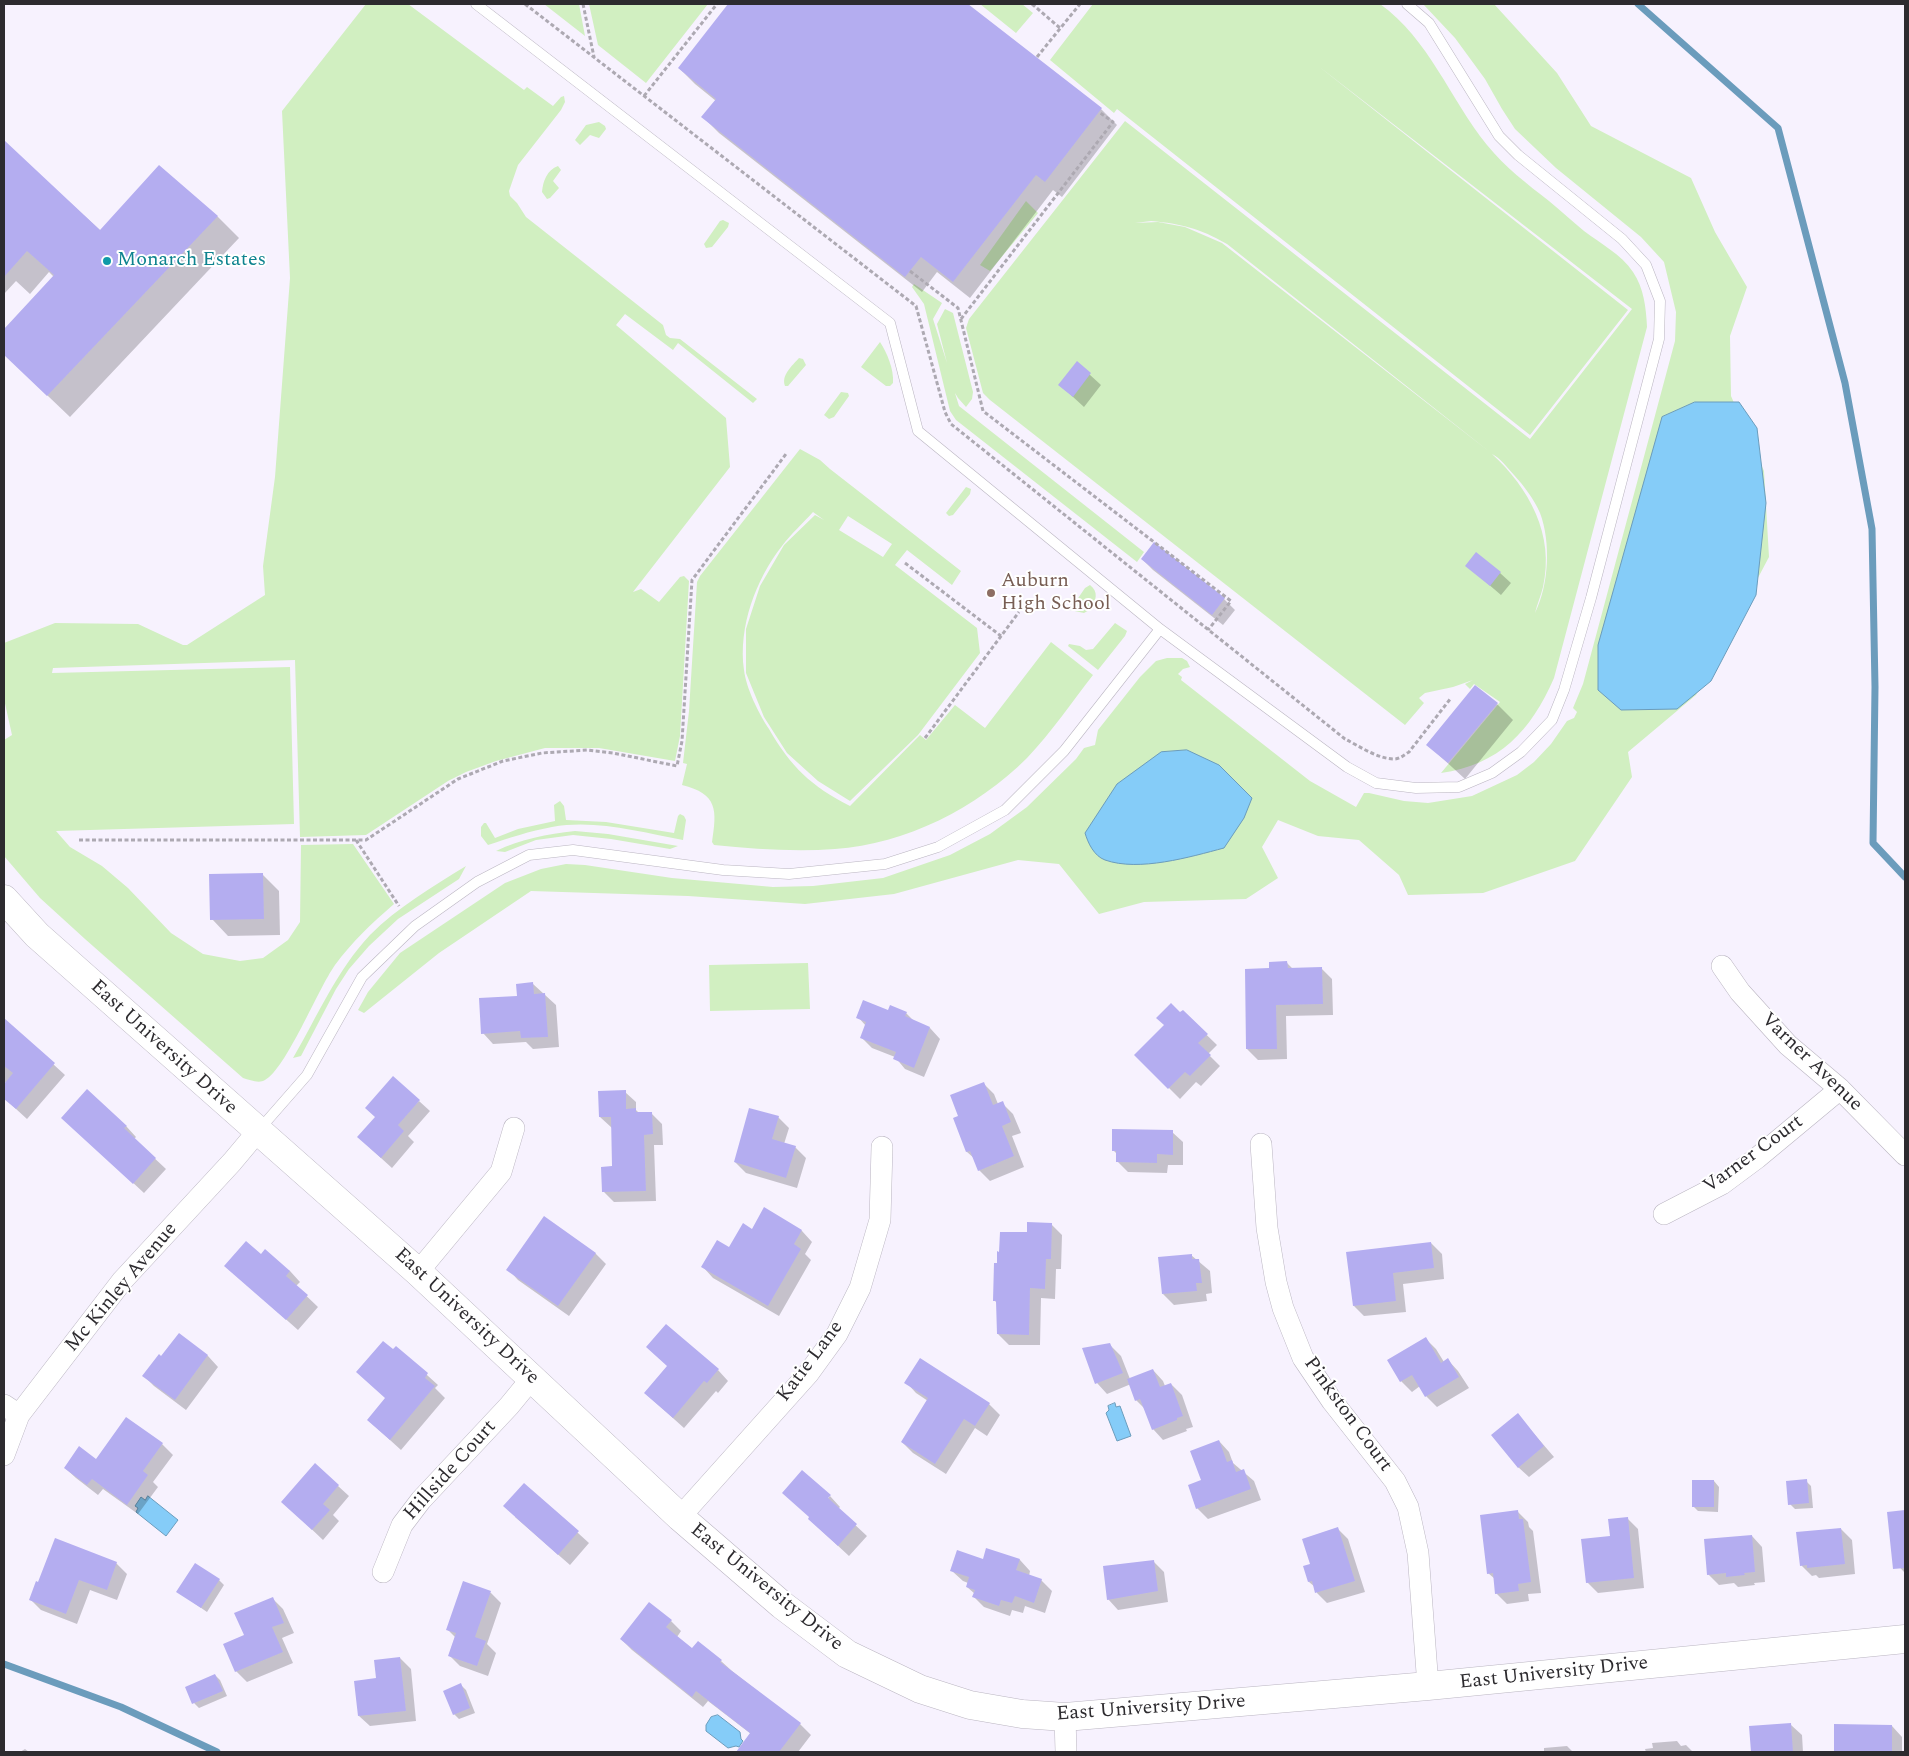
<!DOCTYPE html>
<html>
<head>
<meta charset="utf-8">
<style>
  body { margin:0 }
  #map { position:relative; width:1909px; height:1756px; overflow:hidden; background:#f7f2fe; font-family:Spectral,serif }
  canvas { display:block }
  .frame { position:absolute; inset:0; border:5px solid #2d2b2f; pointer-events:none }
</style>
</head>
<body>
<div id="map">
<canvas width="1909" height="1756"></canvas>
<div class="frame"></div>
</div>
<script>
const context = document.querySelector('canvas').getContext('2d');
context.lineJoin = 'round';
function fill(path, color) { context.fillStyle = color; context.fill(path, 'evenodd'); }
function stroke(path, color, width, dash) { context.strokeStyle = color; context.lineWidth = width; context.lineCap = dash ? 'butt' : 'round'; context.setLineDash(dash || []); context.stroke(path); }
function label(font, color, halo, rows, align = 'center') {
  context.font = font + ' Spectral,serif'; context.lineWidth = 4; context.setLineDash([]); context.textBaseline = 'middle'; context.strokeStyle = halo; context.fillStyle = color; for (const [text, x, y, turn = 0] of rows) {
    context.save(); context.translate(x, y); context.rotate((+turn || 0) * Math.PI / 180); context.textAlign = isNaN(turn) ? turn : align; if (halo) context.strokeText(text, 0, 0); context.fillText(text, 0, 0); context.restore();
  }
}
fill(new Path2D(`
  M366 4H408L524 90 527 87 553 106 561 97 564 96 565 102 561 110 518 165 509 191 510 196 517 203 526 217 663 325 666 335 670 338 680 339 757 399 753 403 678 343 673 350 625 314 616 325 726 418 730 467 633 592 641 589 659 602 680 577 684 576 689 581 680 736 675 761 599 748H545L496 761 466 772 448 781 366 835 300 837 295 660 53 668 52 673 290 667 294 824 56 831 70 847 102 866 128 888 171 933 203 954 240 961 263 958 288 940 300 922 301 845 353 844 394 904C372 923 352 942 335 965 318 989 286 1069 265 1080 259 1084 250 1080 243 1078L85 939 40 898 4 856V740L12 735 4 699V643L55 623 138 624 183 645H187L265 595 263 566 275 477 290 278 282 111Z
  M544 4H579L585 36Z
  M589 4H708L646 83 598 45Z
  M980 4H1022L1033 13 1016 33Z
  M1093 4H1380C1429 39 1450 99 1487 145 1505 167 1527 184 1549 201 1561 211 1572 221 1584 231 1601 244 1621 254 1633 272 1644 288 1646 308 1647 327L1554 678C1531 731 1499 765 1441 773L1500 702 1474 684 1470 689 1465 684 1473 680 1453 687 1425 693 1419 698 1424 703 1405 725 990 400 983 393 966 328 969 319 1125 121 1530 439 1632 309 1317 65 1628 310 1530 435 1117 109 1114 113 1050 60ZM1151 221C1182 224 1199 228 1227 244L1491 453 1222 243 1185 227 1158 222 1135 223ZM1492 454C1500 458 1507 467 1514 475 1524 486 1534 499 1540 513 1551 542 1549 585 1535 613 1537 604 1541 596 1543 587 1555 535 1529 488 1492 454Z
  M1423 4H1494L1557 73 1591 126 1691 178 1715 232 1747 287 1730 336 1731 396 1764 471 1769 557 1696 695 1628 752 1632 777 1575 861 1483 893 1408 895 1399 875 1359 840 1318 836 1278 820 1262 847 1278 878 1246 899 1144 902 1099 914 1059 864 1018 860 894 894 805 904 688 896 531 891 439 953 364 1013 358 1010 368 992 400 953 505 883 541 869 566 864 585 865 672 878 773 887 813 886 883 878 950 855 990 834 1027 807 1076 759 1084 748 1095 745 1098 730 1140 677 1156 661 1167 658H1182L1187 661 1190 667 1183 669 1178 674 1182 677 1181 680 1310 781 1356 807 1364 793H1369L1404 801 1428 803 1472 796 1517 775 1534 762 1551 744 1567 721 1574 718 1577 712 1573 708 1583 684 1675 341 1676 312 1664 262 1641 237 1556 168 1515 129 1502 109 1485 79 1455 38Z
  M599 122 605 126 606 129 599 138 590 135 580 145 575 140 586 125Z
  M558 166 561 170 553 181 559 188 550 198 547 199 542 192C543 181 547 170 558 166Z
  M1026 201 1038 213 990 271 980 265Z
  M723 220 729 223 728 227 712 247 706 248 704 244 720 221Z
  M914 284 942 303 933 319 947 363 937 324 945 309 953 313 973 392 972 399 966 407 958 398 955 393 959 406 1144 552 1137 562 956 420 950 411 924 304 912 287Z
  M880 342C887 353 894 369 893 383L890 386H886L861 367Z
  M799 358 803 359 806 365 788 386H785C781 375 792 366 799 358Z
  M841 392 848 393 849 396 834 417 829 419 824 415Z
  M800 449 820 460 830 469 961 571 952 585 907 550 895 565 977 628 980 653 918 735 850 801 818 781 787 753 764 717 746 673V629L760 586 784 545 815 515 824 520 813 512C803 523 791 534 782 546 756 579 738 627 744 670 746 688 759 714 769 729 791 767 811 786 850 806L920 735 926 740 955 705 985 728 1051 642 1093 675C1072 702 1051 733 1027 758 977 808 906 844 835 849 795 852 754 849 714 845L712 842C717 810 718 794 682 785L687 764 683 763 689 711 697 582 700 576ZM848 516 892 544 883 557 839 530Z
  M966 487 971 489 970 494 953 515 949 516 946 513Z
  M1090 585C1099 592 1096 600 1091 609L1084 613 1070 610 1085 588Z
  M1115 623 1127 631 1125 636 1098 670 1068 646 1069 644 1080 646 1086 650 1093 649Z
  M560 801 564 806 566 820 606 822 674 833 678 816 680 814 684 816 686 820 683 840C640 832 595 819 552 827 530 831 509 838 488 845L481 836V827L484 823H486L495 838 518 829 555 821 554 805Z
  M575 831 608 834 678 846 670 849 611 839 573 835 536 840 505 852 496 851C521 839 547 834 575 831Z
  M466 866 459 879 398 919 369 946 349 969 336 989 301 1056 293 1058C317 1017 337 970 370 935 398 907 432 887 466 866Z
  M808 963 810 1009 710 1011 709 965Z`), '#d1efc1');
const water = new Path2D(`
  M1695 402H1739L1757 428 1766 503 1756 595 1711 681 1677 709 1621 710 1598 690V645L1662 417Z
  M1187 750 1219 765 1252 798 1244 818 1224 848C1190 857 1139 872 1105 860 1094 856 1088 843 1085 833L1117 784 1161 752Z
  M1115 1403 1116 1407 1120 1406 1131 1436 1117 1441 1106 1413 1109 1410 1108 1406Z
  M148 1496 178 1520 166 1536 136 1512 138 1508 135 1506 141 1497 145 1500Z
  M718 1715 740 1732 741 1739 743 1741 739 1747 736 1746 728 1748 706 1731V1725L711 1717Z`);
fill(water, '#85ccf8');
stroke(water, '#6b9cbc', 1);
fill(new Path2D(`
  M729 4H967L1101 109 1117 125 1062 197 1053 190 970 298 937 272 922 292 719 133 703 117 716 101 695 84 679 68Z
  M4 142 101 231 159 167 218 217 239 238 70 417 4 354V331L54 277 49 272 30 294 16 281 4 294Z
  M1077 363 1101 385 1084 407 1060 385Z
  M1142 559 1224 599 1235 610 1223 625 1153 570Z
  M1466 565 1500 573 1511 583 1501 595Z
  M1497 704 1513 720 1465 779 1428 745Z
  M262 874 279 891 280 935 228 936 212 919Z
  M1287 963 1293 969 1321 968 1332 979 1333 1015 1286 1016 1287 1059 1258 1060 1247 1049 1270 970Z
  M533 984 556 1005 559 1047 533 1049 526 1042 493 1044 483 1033Z
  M889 1012 906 1013 915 1022 930 1028 940 1039 924 1077 905 1069 895 1057 872 1048 861 1037 866 1026 858 1017Z
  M1183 1012 1217 1045 1208 1054 1220 1066 1201 1086 1196 1082 1180 1099 1136 1055 1165 1025Z
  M4 1019 65 1075 27 1119 4 1098V1086L6 1083 4 1081Z
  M984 1084 994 1094 998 1104 1002 1103 1013 1114 1021 1133 1012 1136 1024 1167 990 1181 979 1170 975 1159 967 1152 954 1118 960 1116Z
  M625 1092 636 1102V1110L640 1114 651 1113 662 1124 663 1145H654L656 1201 614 1202 604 1192 614 1168 612 1128 600 1117Z
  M419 1101 430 1111 408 1136 414 1142 392 1168 370 1148Z
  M778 1117 789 1128 784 1144 795 1147 806 1158 797 1188 746 1173 735 1162Z
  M126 1126 136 1137 134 1139 166 1169 144 1193 74 1128Z
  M1172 1132 1183 1142V1165H1168L1167 1173 1128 1172 1117 1161V1154L1113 1150Z
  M764 1209 802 1231 812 1242 805 1254 811 1260 779 1316 713 1278 703 1267 730 1249 752 1230Z
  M1051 1224 1062 1235 1061 1269H1056L1055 1299 1041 1298 1040 1345H1009L998 1334V1304L994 1300 998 1265 1029 1233Z
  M1431 1243 1442 1254 1444 1279 1403 1284 1406 1312 1364 1316 1354 1306 1348 1254Z
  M595 1253 606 1264 569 1316 518 1280 508 1269Z
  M1191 1255 1210 1271 1212 1293 1206 1294 1207 1301 1174 1305 1163 1294Z
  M261 1256 290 1271 300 1282 296 1286 318 1307 298 1330 237 1276Z
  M179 1334 208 1356 218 1367 186 1410 154 1386 144 1376 161 1358Z
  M1425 1338 1436 1349 1444 1362 1448 1360 1458 1371 1469 1388 1437 1407 1426 1396 1420 1386 1412 1392 1401 1381Z
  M1110 1345 1121 1356 1130 1379 1153 1370 1163 1381 1165 1386 1171 1384 1182 1395 1193 1427 1186 1429 1187 1431 1163 1440 1153 1429 1146 1410 1136 1400 1131 1384 1107 1394 1097 1383Z
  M396 1347 438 1385 435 1388 445 1398 401 1450 368 1420 386 1399 393 1351Z
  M718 1370 728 1381 718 1393 716 1391 684 1428 645 1393Z
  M906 1382 989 1404 1000 1415 987 1436 975 1428 946 1474 913 1453 902 1442 928 1401 916 1393Z
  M1518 1415 1554 1457 1529 1477 1518 1467Z
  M1219 1441 1229 1452 1233 1463 1254 1481 1261 1500 1208 1519 1197 1508 1202 1481Z
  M162 1444 173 1455 153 1482 158 1487 138 1514 103 1489 98 1495 76 1478 65 1468Z
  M315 1465 349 1496 333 1515 339 1521 323 1540 283 1502Z
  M1714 1481 1719 1487 1718 1512 1698 1511 1693 1506Z
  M1806 1481 1811 1486 1813 1508 1795 1509 1790 1504Z
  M524 1484 589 1543 570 1565 515 1517Z
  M830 1496 840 1507 838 1509 867 1536 849 1556 809 1519Z
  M1517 1511 1528 1522 1529 1527 1533 1531 1541 1593 1528 1594 1529 1601 1507 1604 1496 1593 1495 1579 1488 1573Z
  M1905 1511V1572H1904L1894 1561 1888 1513Z
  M1627 1518 1638 1529 1644 1588 1598 1593 1587 1582 1611 1537Z
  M1338 1529 1348 1539 1365 1592 1327 1603 1317 1593 1315 1587 1309 1582 1304 1567 1312 1565Z
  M1841 1529 1852 1540 1855 1574 1819 1578 1816 1575 1812 1576 1801 1565Z
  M1752 1536 1762 1547 1765 1582 1754 1583 1755 1585 1738 1587 1734 1583 1719 1585 1708 1574Z
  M1020 1560 1030 1571 1029 1576 1041 1580 1052 1591 1045 1613 1025 1606 1023 1613 1012 1610 1010 1616 984 1607 974 1597 975 1594 967 1587 968 1583 963 1581 952 1571 984 1561Z
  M1153 1561 1164 1572 1168 1602 1118 1610 1108 1599Z
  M116 1563 127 1574 117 1600 90 1590 77 1624 41 1610 30 1599Z
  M219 1580 224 1585 207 1612 178 1592Z
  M464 1583 491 1593 501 1603 487 1644 496 1653 488 1676 460 1666 449 1655 455 1637 447 1629Z
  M272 1598 283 1609 294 1633 282 1638 293 1663 247 1682 236 1671 245 1636Z
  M671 1621 681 1631 677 1637 692 1650 721 1661 732 1671 800 1724 811 1735 798 1752H747L742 1747 751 1734 708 1701 703 1707 632 1650 621 1639Z
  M400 1658 411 1669 416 1721 370 1726 359 1716 378 1679Z
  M215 1675 220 1680 227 1696 199 1708 194 1703Z
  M461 1685 466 1690 475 1713 459 1719 454 1714Z
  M1791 1725 1802 1735 1803 1752H1752L1750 1727Z
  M1835 1726H1892L1902 1737V1752H1835Z
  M1677 1741 1681 1746 1686 1745 1693 1752H1646L1645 1749 1653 1748 1652 1743Z
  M1567 1746 1573 1752H1544V1748Z
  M25 1749 29 1752H20Z
  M1500 1751 1501 1752H1480Z`), '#0003');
stroke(new Path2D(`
  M1638 4 1778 128 1845 383 1872 529 1875 687 1873 843 1905 877
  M4 1664 121 1707 217 1752`), '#6b9cbc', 7);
fill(new Path2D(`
  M728 4H968L1102 108 1045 182 1036 175 953 282 921 257 905 277 701 117 716 99 678 68Z
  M4 140 100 230 159 165 218 216 47 396 4 355V329L54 275 27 251 4 277Z
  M1077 361 1091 373 1073 397 1058 385Z
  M1154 542 1225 598 1212 615 1141 559Z
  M1476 552 1501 572 1490 586 1465 566Z
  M1475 685 1498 703 1448 763 1426 745Z
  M263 873 264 919 210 920 209 874Z
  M1287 961 1288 968 1322 967 1323 1004 1276 1005 1277 1049H1246L1245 969 1269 968V962Z
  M533 982 534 994 545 993 548 1037 521 1038 520 1031 481 1034 479 998 517 996 516 984Z
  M863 1000 888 1010 890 1005 907 1012 905 1016 930 1027 914 1068 893 1059 896 1052 860 1038 866 1022 856 1018Z
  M1171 1003 1180 1012 1183 1010 1208 1034 1198 1043 1211 1055 1190 1076 1185 1072 1168 1089 1134 1055 1164 1025 1156 1018Z
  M4 1018 55 1063 16 1109 4 1099V1084L13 1073 4 1066Z
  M393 1076 420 1100 398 1125 404 1131 381 1158 357 1137 375 1117 365 1108Z
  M984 1082 993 1105 1003 1101 1011 1122 1002 1126 1014 1156 978 1171 970 1151 966 1152 953 1118 958 1116 950 1095Z
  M87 1089 127 1126 124 1128 156 1158 133 1184 61 1118Z
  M626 1090V1109L636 1108V1112H652L653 1134 644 1135 646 1191 602 1192 601 1167 612 1166 611 1117H599L598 1091Z
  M749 1108 779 1116 772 1139 796 1146 786 1178 734 1162Z
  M1112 1129 1173 1130V1155L1157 1154V1163L1116 1162V1151H1112Z
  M764 1207 802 1230 794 1244 801 1249 768 1306 701 1267 717 1240 729 1247 743 1223 752 1229Z
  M544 1216 596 1253 558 1306 506 1270Z
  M1027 1222 1052 1223 1051 1259H1046L1045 1289 1030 1288 1029 1335 997 1334 996 1301H993L994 1263H997V1251L999 1252 1000 1232H1027Z
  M246 1241 261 1254 265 1249 290 1271 286 1276 308 1295 286 1320 224 1266Z
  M1431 1242 1434 1268 1393 1273 1396 1301 1353 1306 1346 1252Z
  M1192 1254V1259H1199L1202 1283H1196L1197 1291 1162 1294 1158 1257Z
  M666 1324 719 1369 707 1383 704 1381 673 1418 644 1393 667 1366 646 1347Z
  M179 1333 208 1355 175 1400 142 1376 159 1354 161 1356Z
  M1426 1337 1441 1363 1448 1358 1459 1377 1425 1397 1412 1375 1400 1382 1387 1360Z
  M383 1341 393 1349 396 1346 428 1373 425 1378 435 1386 390 1440 367 1420 385 1398 356 1372Z
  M1110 1343 1123 1373 1095 1384 1082 1348Z
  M920 1358 990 1403 975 1426 964 1419 935 1464 901 1442 928 1398 904 1383Z
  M1153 1369 1160 1387 1171 1383 1183 1416 1177 1418V1420L1152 1430 1140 1399 1135 1401 1127 1379Z
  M1518 1413 1544 1446 1518 1468 1491 1435Z
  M126 1417 163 1443 143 1471 148 1475 127 1505 92 1479 87 1485 64 1468 79 1446 96 1459Z
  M1219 1440 1227 1462 1232 1460 1236 1472 1244 1469 1251 1489 1196 1509 1188 1485 1201 1480 1190 1451Z
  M315 1463 339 1485 323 1504 330 1510 312 1530 281 1502Z
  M802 1470 831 1495 828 1498 857 1524 838 1546 808 1519 809 1517 782 1493Z
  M1807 1479 1809 1503 1788 1505 1786 1481Z
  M1692 1480H1714V1507H1692Z
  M524 1483 579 1531 558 1555 503 1506Z
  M1518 1510 1519 1519H1523L1531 1582 1518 1584 1519 1591 1495 1594 1493 1573 1487 1574 1480 1515Z
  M1905 1510V1568L1893 1569 1887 1512Z
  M1628 1517 1634 1578 1586 1583 1581 1539 1610 1536 1608 1519Z
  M1338 1527 1355 1581 1315 1593 1312 1581 1308 1582 1303 1566 1310 1564 1302 1539Z
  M1841 1528 1845 1564 1807 1568V1565L1800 1566 1796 1532Z
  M1752 1535 1755 1572 1744 1573 1745 1575 1726 1577V1573L1707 1575 1704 1539Z
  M55 1538 117 1562 107 1590 79 1580 66 1614 29 1600 36 1581 38 1582Z
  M986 1548 1020 1559 1016 1570 1042 1579 1034 1603 1015 1596 1012 1603 1001 1600 999 1606 972 1597 975 1590 966 1587 969 1577 950 1571 957 1550 983 1559Z
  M1154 1560 1158 1591 1107 1600 1103 1566Z
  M195 1563 220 1579 201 1608 176 1592Z
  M463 1581 491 1591 475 1637 486 1641 477 1666 448 1656 456 1633 446 1630Z
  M273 1597 284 1623 272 1627 283 1652 235 1672 223 1644 244 1635 234 1613Z
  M649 1602 672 1620 666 1627 692 1648 698 1641 722 1660 720 1662 801 1723 779 1752H736L750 1733 696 1691 692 1697 620 1639Z
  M400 1657 406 1711 358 1716 354 1681 376 1678 374 1660Z
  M215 1674 223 1691 192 1704 185 1687Z
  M461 1683 470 1708 453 1715 443 1691Z
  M1791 1723 1793 1752H1751L1749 1726Z
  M1834 1724 1892 1725V1752H1834Z`), '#b4adf0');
const lane = new Path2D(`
  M476 4 890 323 918 431 1160 629
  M258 1131 307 1075 362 977 415 926 477 882 529 855 573 850 723 870 789 874 885 864 938 847 1005 810 1064 751 1160 629 1347 767 1376 783 1416 788 1459 787 1492 773 1521 752 1552 720 1564 690 1591 598 1659 339 1660 301 1646 265 1622 239 1518 155 1499 136 1429 23 1407 4`);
const street = new Path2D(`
  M1722 966 1740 992 1788 1045 1840 1089 1905 1155
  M1261 1144 1267 1228 1276 1282 1283 1308 1303 1358 1332 1401 1395 1481 1408 1507 1418 1553 1428 1686
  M1664 1214 1722 1184 1757 1158 1840 1089
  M418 1272 501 1172 514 1128
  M4 1405 19 1415
  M4 1455 19 1415 122 1281 232 1162 258 1131
  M680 1517 808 1374 837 1334 860 1288 880 1220 882 1147
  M383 1572 402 1525 421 1500 509 1406 532 1378
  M1065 1717 1066 1752`);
const secondary = new Path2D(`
  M4 899 37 935 418 1272 680 1517 782 1605 847 1654 920 1689 970 1705 1022 1714 1065 1717 1428 1686 1905 1639`);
stroke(lane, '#bab5c1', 11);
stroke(street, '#bab5c1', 22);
stroke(secondary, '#bab5c1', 29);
stroke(new Path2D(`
  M525 4 916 306 945 412 951 424 1345 739C1359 746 1378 759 1394 759 1400 759 1404 755 1409 752L1451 698
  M583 4 594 57
  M1032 4 1060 28
  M1037 57 1080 4
  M644 96 717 4
  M910 271 958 308 983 411 1231 601 1208 630
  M961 319 1113 122 1099 112
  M905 563 1001 636
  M925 738 1019 612
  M79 840H366L458 779 503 761 542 753 587 750 613 753 677 766 682 741 692 580 786 454
  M356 840 399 906`), '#ada9b2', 3, [4, 2.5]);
stroke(lane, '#fff', 10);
stroke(street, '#fff', 21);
stroke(secondary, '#fff', 28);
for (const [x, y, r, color] of [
  [107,261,5,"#0f9aa8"],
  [991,593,5,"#8d6e63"]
]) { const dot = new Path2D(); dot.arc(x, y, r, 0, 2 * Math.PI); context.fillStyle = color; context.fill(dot); stroke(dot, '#fff', 2); }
label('20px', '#0d838f', '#fff', [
  ["Monarch Estates",117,261]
], 'left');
label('20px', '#785e54', '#fff', [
  ["Auburn",1001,582],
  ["High School",1001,605]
], 'left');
label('20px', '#2d2b2f', '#fff', [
  ["East University Drive",163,1048,42],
  ["Varner Avenue",1811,1063,44],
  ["Varner Court",1754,1155,-36],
  ["Mc Kinley Avenue",122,1288,-50],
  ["East University Drive",466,1317,43],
  ["Katie Lane",811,1362,-53],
  ["Pinkston Court",1347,1415,54],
  ["Hillside Court",451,1471,-48],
  ["East University Drive",766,1588,39],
  ["East University Drive",1554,1674,-6],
  ["East University Drive",1151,1709,-4]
]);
</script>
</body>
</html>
